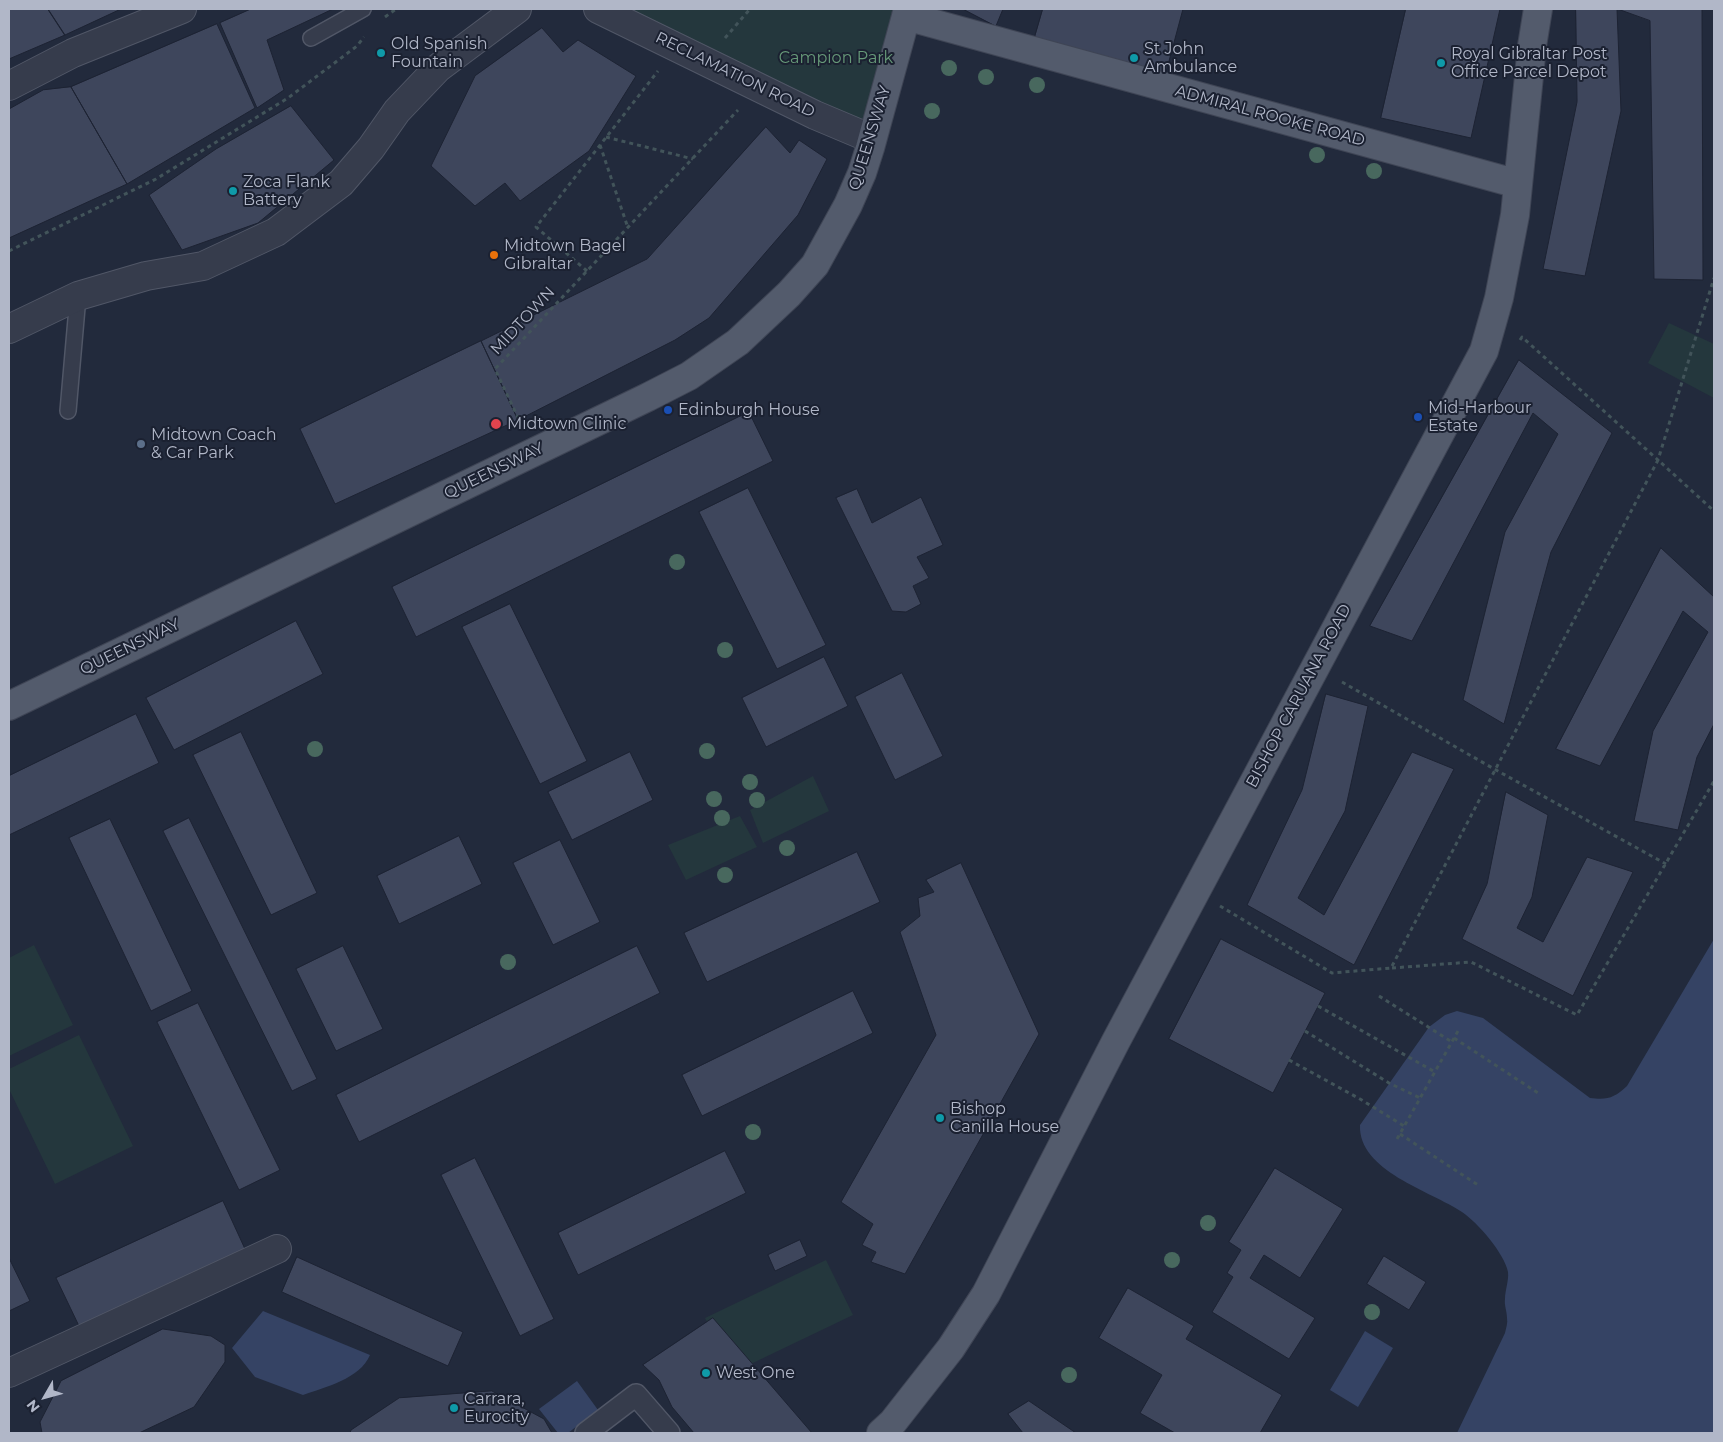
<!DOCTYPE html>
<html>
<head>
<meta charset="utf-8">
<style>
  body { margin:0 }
  #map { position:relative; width:1723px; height:1442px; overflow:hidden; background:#222a3c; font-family:Montserrat,sans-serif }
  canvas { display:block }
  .frame { position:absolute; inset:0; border:10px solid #b1b7c8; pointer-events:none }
  .north { position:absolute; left:20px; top:1372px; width:50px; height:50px; -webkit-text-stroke:4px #1b2131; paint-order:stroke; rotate:232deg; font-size:14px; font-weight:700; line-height:20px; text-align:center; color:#b1b7c8 }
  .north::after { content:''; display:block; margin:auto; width:18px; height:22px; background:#b1b7c8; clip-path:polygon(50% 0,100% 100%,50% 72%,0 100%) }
</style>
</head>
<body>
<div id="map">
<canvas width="1723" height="1442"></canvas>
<div class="frame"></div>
<div class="north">N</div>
</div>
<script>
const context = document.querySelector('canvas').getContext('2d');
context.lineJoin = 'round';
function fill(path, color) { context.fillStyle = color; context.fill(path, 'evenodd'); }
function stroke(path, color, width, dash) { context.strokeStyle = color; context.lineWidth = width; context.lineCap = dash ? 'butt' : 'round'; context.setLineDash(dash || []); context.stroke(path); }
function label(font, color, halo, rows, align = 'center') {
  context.font = font + ' Montserrat,sans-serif'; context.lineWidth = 4; context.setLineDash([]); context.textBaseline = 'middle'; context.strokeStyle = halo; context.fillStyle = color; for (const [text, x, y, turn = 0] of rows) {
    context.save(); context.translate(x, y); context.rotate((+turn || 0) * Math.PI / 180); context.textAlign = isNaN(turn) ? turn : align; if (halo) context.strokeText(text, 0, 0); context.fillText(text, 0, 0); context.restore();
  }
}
fill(new Path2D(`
  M619 9H904L866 124Z
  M1669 323 1714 344V398L1648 363Z
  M813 776 829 811 763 843 750 810Z
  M740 816 757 847 686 880 668 845Z
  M34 945 73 1025 9 1056V958Z
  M79 1035 133 1146 55 1184 9 1089V1069Z
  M826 1260 853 1315 732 1373 705 1318Z`), '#24373d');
fill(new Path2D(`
  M1714 939V1433H1457L1505 1333C1506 1328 1508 1323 1507 1318 1507 1311 1504 1305 1505 1299 1505 1291 1509 1280 1508 1272 1504 1253 1478 1223 1462 1212 1431 1191 1358 1171 1360 1125L1429 1027 1445 1015 1457 1011 1483 1018 1590 1098C1608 1100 1614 1098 1627 1086Z
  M263 1311 370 1355C360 1379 325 1387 303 1395L255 1377 232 1348Z
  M1365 1331 1393 1348 1358 1407 1330 1390Z
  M577 1381 598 1410 568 1433H558L539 1409Z`), '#354364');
const building = new Path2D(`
  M9 9H48L65 35 9 59Z
  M48 9H121L65 35Z
  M251 9H333L267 40 284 90 257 108 220 23Z
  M963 9H1003L996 26Z
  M1043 9H1183L1165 76 1034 40Z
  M1406 9H1500L1471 138 1381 118Z
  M1576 9H1617L1621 111 1585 276 1543 269 1577 102Z
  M1618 9H1702L1703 280 1654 279 1650 21Z
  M217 24 255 108 127 184 71 87Z
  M542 28 563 52 578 40 636 76 589 151 520 201 505 183 475 206 431 166 475 76Z
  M71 87 127 184 9 238V109L43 90Z
  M291 106 334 160 258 223 182 250 149 195 216 149Z
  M766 127 790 153 799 140 827 159 798 215 709 318 675 340 518 420 481 341 647 259Z
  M481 341 518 420 335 504 300 429Z
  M1519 360 1612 433 1551 552 1504 724 1463 700 1505 532 1558 434 1533 413 1412 641 1370 626Z
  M749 412 773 461 416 637 392 587Z
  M748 488 826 645 777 669 699 512Z
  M857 489 872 523 921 497 943 545 917 557 929 578 913 586 921 604 906 612 892 611 836 498Z
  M1661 548 1714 597V724L1697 757 1678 830 1634 821 1653 731 1708 632 1683 611 1600 766 1556 749Z
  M510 604 587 761 540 784 462 627Z
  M296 621 323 674 174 750 146 698Z
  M824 657 848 706 766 747 742 698Z
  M902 673 943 756 895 780 855 697Z
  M1326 694 1368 706 1345 811 1298 898 1324 915 1412 752 1454 769 1354 965 1247 905 1302 790Z
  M136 714 159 763 9 835V776Z
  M241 732 317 893 271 915 193 755Z
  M630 752 653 800 572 840 548 792Z
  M1506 792 1548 815 1532 897 1517 928 1543 942 1587 857 1633 872 1573 996 1462 939 1487 884Z
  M189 818 317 1079 292 1091 163 831Z
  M110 819 192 991 151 1011 69 838Z
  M459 836 482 884 399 924 377 876Z
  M560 840 600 922 553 945 513 863Z
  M857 852 880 902 707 982 684 933Z
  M961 863 1039 1034 905 1274 871 1262 876 1252 862 1245 873 1224 841 1202 936 1035 900 932 920 916 918 898 934 892 926 880Z
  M1221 939 1325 993 1273 1093 1169 1039Z
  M343 946 383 1029 336 1051 296 969Z
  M637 946 660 993 359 1142 336 1095Z
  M853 991 873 1033 702 1116 682 1075Z
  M198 1003 280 1170 239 1190 157 1022Z
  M725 1151 746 1193 578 1275 558 1233Z
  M475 1158 554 1319 520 1336 441 1175Z
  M1275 1168 1343 1209 1300 1278 1264 1255 1250 1278 1315 1318 1289 1359 1212 1312 1233 1277 1227 1273 1241 1250 1229 1242Z
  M223 1201 245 1249 79 1326 56 1278Z
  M800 1240 807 1256 775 1271 768 1255Z
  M1384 1256 1426 1282 1409 1310 1367 1284Z
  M297 1257 463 1332 448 1366 282 1292Z
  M9 1258 30 1301 9 1311Z
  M1128 1288 1194 1326 1186 1339 1282 1395 1260 1433H1175L1140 1413 1162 1375 1099 1338Z
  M713 1318 812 1433H694L672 1407 659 1380 643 1365Z
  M163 1329 211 1336 225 1345V1362L194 1407 139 1433H42L40 1422 61 1381Z
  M492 1391 544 1419 552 1433H350L351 1430 399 1398Z
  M1029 1401 1076 1433H1023L1008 1414Z`);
fill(building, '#3e465c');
stroke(building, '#1d2333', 1);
const service = new Path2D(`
  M311 38 363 9
  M68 411 78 296`);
const pedestrian = new Path2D(`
  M586 1433 636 1395 669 1433`);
const minor = new Path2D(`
  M598 9 815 115 872 139
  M9 329 78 296 146 276 203 266 276 232 341 183 371 148 397 111 438 68 517 9
  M9 1373 277 1249`);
const tertiary = new Path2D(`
  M9 86 73 53 182 9`);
const primary = new Path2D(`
  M906 16 1518 184
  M9 706 648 397 689 376 738 342 789 294 815 265 848 205 862 173 870 148 908 9
  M881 1433 893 1422 951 1348 986 1294 1116 1041 1484 351 1499 298 1515 215 1532 46 1538 9`);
stroke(service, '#515767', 18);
stroke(pedestrian, '#515767', 24);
stroke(minor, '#515767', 30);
stroke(tertiary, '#515767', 30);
stroke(primary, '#3f4555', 30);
stroke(new Path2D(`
  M385 17 396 9
  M725 38 750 9
  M606 137 693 159
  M600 145 628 228
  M9 251 156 179 288 98 357 46 364 37
  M587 271 536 227 658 71
  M1520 340 1522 337 1658 460 1714 278
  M522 426 495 369 738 110
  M1342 682 1496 770 1666 864
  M1220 906 1332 973 1391 968 1658 460 1714 511
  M1392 968 1471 962 1577 1015 1714 781
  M1379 996 1452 1042
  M1318 1006 1435 1072
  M1305 1031 1389 1083 1420 1098
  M1454 1038 1538 1093
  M1289 1060 1360 1099 1404 1126
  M1400 1134 1478 1185
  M1397 1139 1458 1031`), '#42545a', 3, [4, 4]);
stroke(service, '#363c4c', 15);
stroke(pedestrian, '#363c4c', 21);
stroke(minor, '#363c4c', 28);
stroke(tertiary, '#363c4c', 28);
stroke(primary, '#535b6c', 28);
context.fillStyle = '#48685e';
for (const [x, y] of [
  [949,68],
  [986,77],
  [1037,85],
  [932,111],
  [1317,155],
  [1374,171],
  [677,562],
  [725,650],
  [315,749],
  [707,751],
  [750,782],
  [714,799],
  [757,800],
  [722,818],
  [787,848],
  [725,875],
  [508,962],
  [753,1132],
  [1208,1223],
  [1172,1260],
  [1372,1312],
  [1069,1375]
]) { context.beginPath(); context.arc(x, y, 8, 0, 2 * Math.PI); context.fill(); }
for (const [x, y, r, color] of [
  [381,53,5,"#0f9aa8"],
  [1134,58,5,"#0f9aa8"],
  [1441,63,5,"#0f9aa8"],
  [233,191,5,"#0f9aa8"],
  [494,255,5,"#e8710a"],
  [668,410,5,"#1a4fb4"],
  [1418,417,5,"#1a4fb4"],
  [496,424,6,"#e0444e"],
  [141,444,5,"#5c6f8a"],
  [940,1118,5,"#0f9aa8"],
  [706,1373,5,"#0f9aa8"],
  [454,1408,5,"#0f9aa8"]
]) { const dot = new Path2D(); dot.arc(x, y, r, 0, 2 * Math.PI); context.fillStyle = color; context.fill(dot); stroke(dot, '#1b2131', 2); }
label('16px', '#b1b7c8', '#1b2131', [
  ["Old Spanish",391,44],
  ["Fountain",391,62],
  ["St John",1144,49],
  ["Ambulance",1144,67],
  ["Royal Gibraltar Post",1451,54],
  ["Office Parcel Depot",1451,72],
  ["Zoca Flank",243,182],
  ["Battery",243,200],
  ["Midtown Bagel",504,246],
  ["Gibraltar",504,264],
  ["Mid-Harbour",1428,408],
  ["Estate",1428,426],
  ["Edinburgh House",678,410],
  ["Midtown Clinic",507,424],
  ["Midtown Coach",151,435],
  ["& Car Park",151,453],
  ["Bishop",950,1109],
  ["Canilla House",950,1127],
  ["West One",716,1373],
  ["Carrara,",464,1399],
  ["Eurocity",464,1417]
], 'left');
label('16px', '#679a79', '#1b2131', [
  ["Campion Park",836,58]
]);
label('16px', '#b1b7c8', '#1b2131', [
  ["RECLAMATION ROAD",735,75,26],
  ["ADMIRAL ROOKE ROAD",1270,116,15],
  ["QUEENSWAY",870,138,-73],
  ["MIDTOWN",523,321,-47],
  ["QUEENSWAY",494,471,-26],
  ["QUEENSWAY",130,647,-26],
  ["BISHOP CARUANA ROAD",1299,696,-62]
]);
</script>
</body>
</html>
